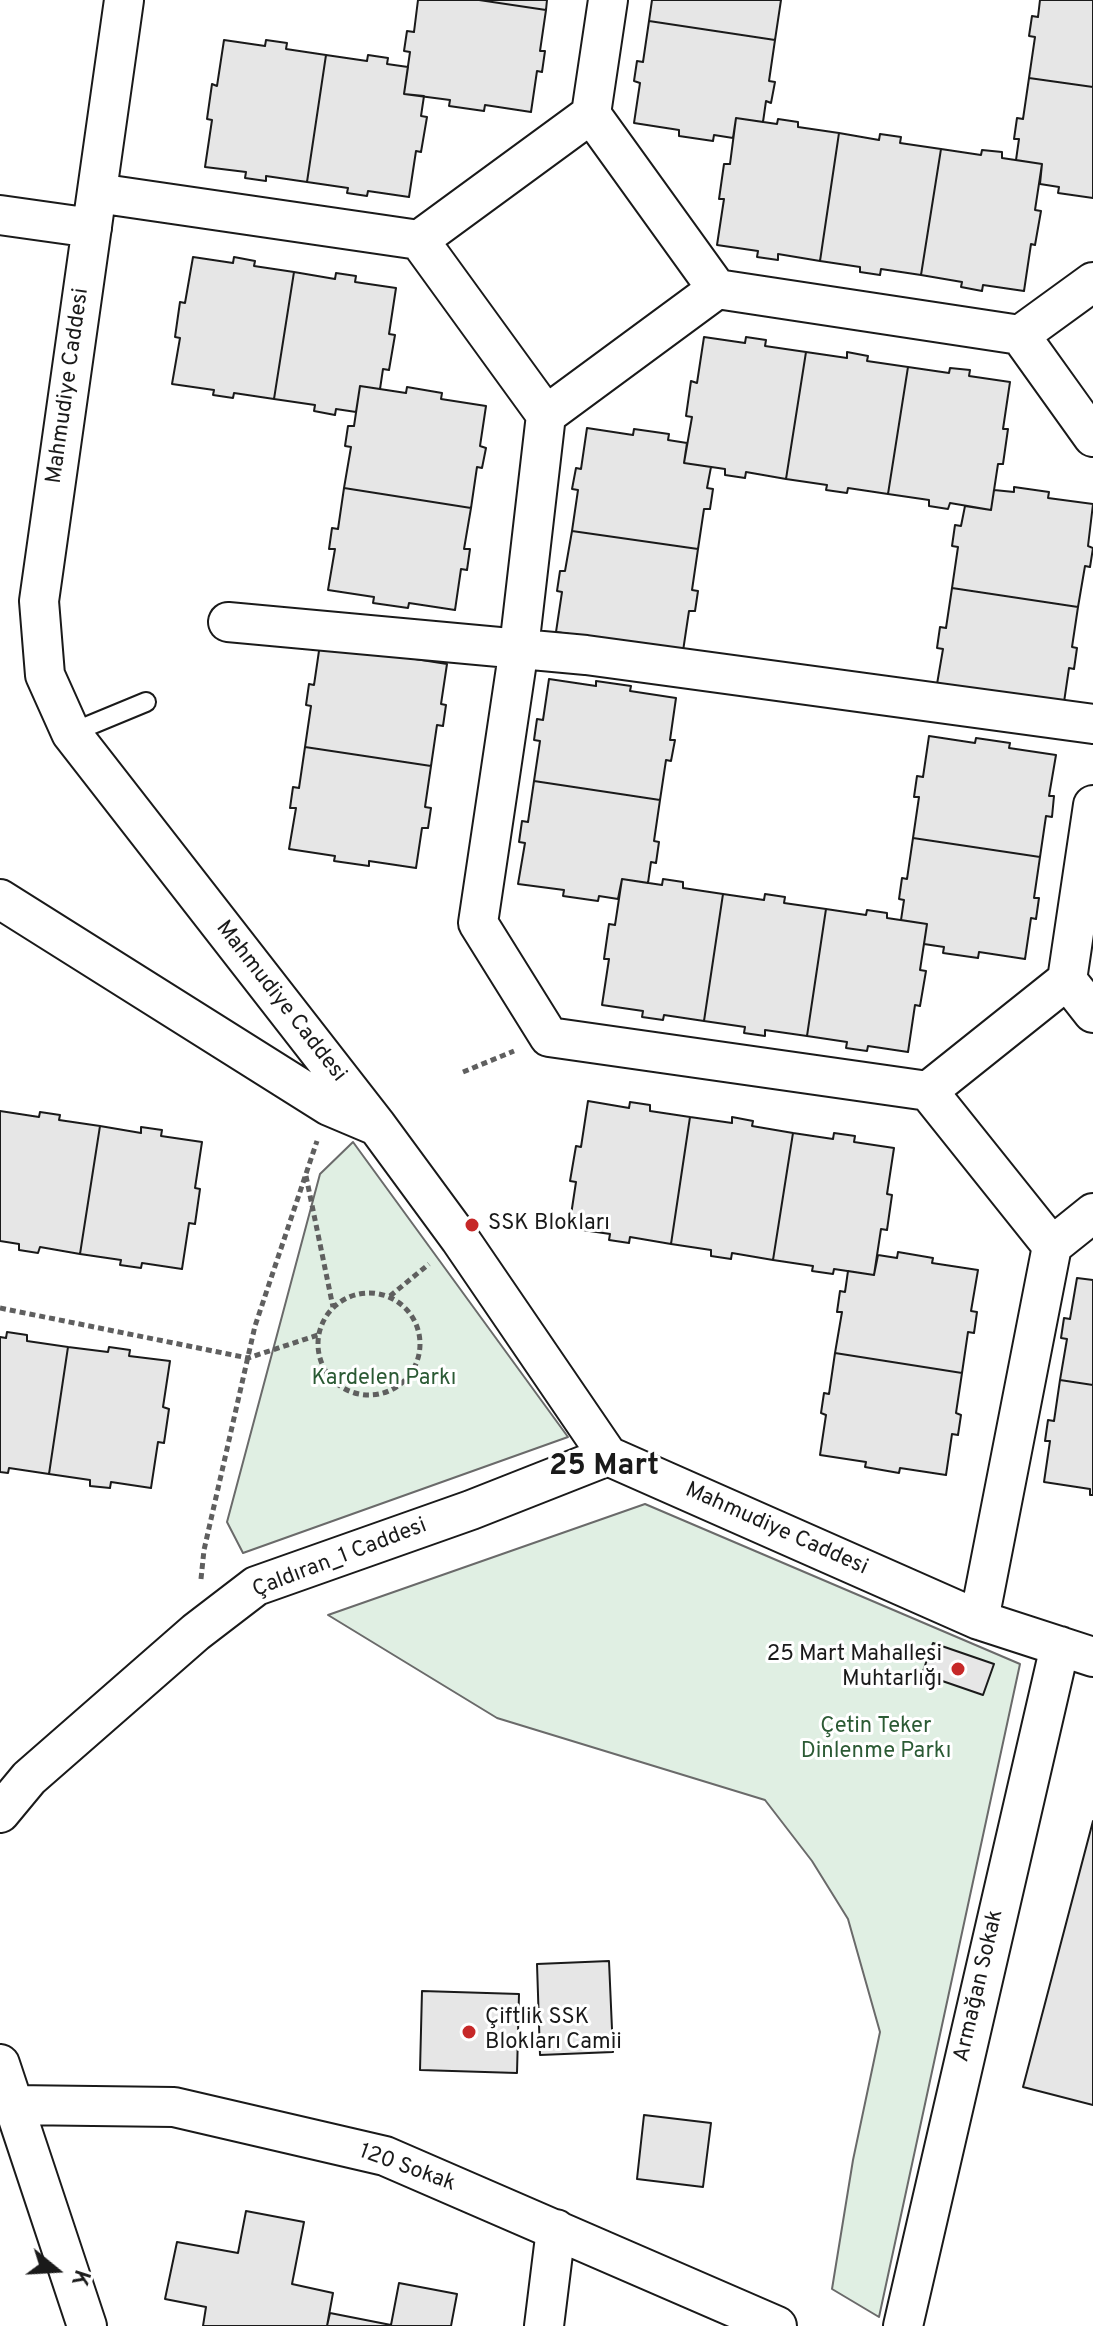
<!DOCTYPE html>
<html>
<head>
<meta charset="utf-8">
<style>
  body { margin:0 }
  #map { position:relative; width:1093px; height:2326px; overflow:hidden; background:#fff; font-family:Overpass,sans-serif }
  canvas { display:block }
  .north { position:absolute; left:16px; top:2230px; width:80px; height:80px; -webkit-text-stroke:6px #fff; paint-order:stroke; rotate:108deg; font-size:22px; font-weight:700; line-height:32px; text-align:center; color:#1a1a1a }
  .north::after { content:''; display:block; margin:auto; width:28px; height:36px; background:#1a1a1a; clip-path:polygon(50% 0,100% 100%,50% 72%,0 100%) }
</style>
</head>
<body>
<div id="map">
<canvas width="1093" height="2326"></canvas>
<div class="north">K</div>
</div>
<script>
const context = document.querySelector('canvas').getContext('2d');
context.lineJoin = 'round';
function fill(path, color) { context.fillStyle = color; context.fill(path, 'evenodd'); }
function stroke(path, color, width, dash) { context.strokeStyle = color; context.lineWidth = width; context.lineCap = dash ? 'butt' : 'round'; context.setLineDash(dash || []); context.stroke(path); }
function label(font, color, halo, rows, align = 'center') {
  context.font = font + ' Overpass,sans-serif'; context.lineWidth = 6; context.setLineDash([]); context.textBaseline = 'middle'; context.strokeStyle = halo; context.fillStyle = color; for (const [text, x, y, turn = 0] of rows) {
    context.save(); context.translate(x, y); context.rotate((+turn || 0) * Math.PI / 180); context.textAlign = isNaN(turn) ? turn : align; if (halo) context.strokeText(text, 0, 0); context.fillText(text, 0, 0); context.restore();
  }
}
const green = new Path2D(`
  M353 1142 568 1437 243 1553 227 1522 320 1174Z
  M645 1504 1020 1664 879 2317 832 2289 853 2160 880 2032 848 1919 812 1861 765 1800 497 1718 328 1615Z`);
fill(green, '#e0efe3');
stroke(green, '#6a6a6a', 2);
const building = new Path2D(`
  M418 0H479L546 10 540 51H545L542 72 537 71 531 112 485 105 484 111 449 106 450 100 404 94 410 52 404 51 407 31 414 32Z
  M479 0H547L546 10Z
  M652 0H781L775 40 649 21Z
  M1040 0H1093V87L1029 78 1035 37 1029 36 1032 16 1038 17Z
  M649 21 775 40 769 81 775 82 771 103 766 101 763 122 736 118 733 138 714 135 713 141 679 136V130L634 123 640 83 634 81 637 61 643 62Z
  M224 40 265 46 266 40 287 43 286 49 326 55 307 182 266 176V181L245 178 246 172 205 167 212 120 207 119 212 84 217 86Z
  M326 55 367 61 368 55 388 58 387 64 408 67 404 94 424 96 421 116 427 117 421 152 416 151 409 197 368 191 367 196 347 193 348 188 307 182Z
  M1029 78 1093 87V198L1058 193 1059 187 1040 184 1042 164 1016 160 1019 139H1014L1017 118 1023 119Z
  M736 118 777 124 778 119 798 122V127L839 133 820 261 778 254V260L757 257 758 251 717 245 724 199H719L724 164H730Z
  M839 133 879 140 880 134 901 137 900 143 941 149 921 275 881 269 880 275 860 272V267L820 261Z
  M941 149 981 155 982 150 1002 152V158L1042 164 1035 210 1041 211 1035 245 1031 244 1024 291 983 285 982 291 961 287 962 282 921 275Z
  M193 257 233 263 234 257 255 261 254 266 294 272 274 399 234 393 233 398 213 395 214 390 172 384 180 338 175 337 180 302 185 303Z
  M294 272 335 279 336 273 356 276 355 282 396 288 389 334 395 335 389 370 383 369 380 389 360 386 356 412 336 409 335 415 314 411 315 405 274 399Z
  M704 337 745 343 746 337 766 340 765 346 806 352 786 479 746 472 745 478 725 475V469L684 463 692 417 686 416 691 381 697 383Z
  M806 352 847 358V352L868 356 867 361 908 367 888 494 848 488 847 493 826 490 827 485 786 479Z
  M908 367 949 373 950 368 970 370 969 376 1010 382 1003 429H1008L1003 464H998L991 510 950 503 948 509 929 506V500L888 494Z
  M360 386 406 393 407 387 442 393 441 399 486 406 480 446 486 448 482 468 477 467 471 508 344 488 351 447 345 446 348 426H354Z
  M587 428 633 435 634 429 669 434 668 440 687 443 684 463 711 467 707 488 713 489 710 509H704L698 549 572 531 578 490 572 489 576 468 581 469Z
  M1014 487 1049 492 1048 498 1093 504 1088 546 1093 548 1090 567 1085 566 1078 607 952 588 958 547 952 546 955 525 961 526 965 506 991 510 994 490 1014 492Z
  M344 488 471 508 464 549H470L467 570 461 569 455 610 409 603 408 608 373 603 374 597 328 590 335 549H329L332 528 338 529Z
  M572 531 698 549 692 590 698 591 695 611H689L683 651 556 632 562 592 557 591 560 571H565Z
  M952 588 1078 607 1072 647 1077 648 1074 669 1069 668 1063 709 936 690 943 649 937 648 940 627 946 628Z
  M320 644 447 664 441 704 446 705 443 726 437 725 431 766 305 747 311 706 306 705 309 684 314 685Z
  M549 679 596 686V681L631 686 630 691 676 698 670 740H675L671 761 666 760 660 800 534 781 540 741 534 740 537 719 543 720Z
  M929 736 975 743 976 738 1010 743 1009 748 1056 755 1049 796H1054L1052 817 1046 816 1040 857 913 838 919 797H914L917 776 923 777Z
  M305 747 431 766 425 807 431 808 428 828H422L416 868 369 861V866L334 861 335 856 289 849 296 808H290L293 787 299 788Z
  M534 781 660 800 654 841 659 842 656 863 651 862 648 883 622 879 618 899 599 896 598 901 563 896 564 890 518 884 525 843 519 842 522 821 528 822Z
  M913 838 1040 857 1034 898H1039L1036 919 1031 918 1025 959 979 952 978 958 943 953 944 947 924 944 927 924 901 920 904 900 899 899 902 878 907 879Z
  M622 879 662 885 663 879 683 882V888L723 894 704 1021 664 1015 663 1020 642 1017 643 1011 602 1005 609 959H604L609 924 615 925Z
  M723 894 764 900 765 894 785 897 784 903 826 909 807 1036 765 1030V1036L744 1033 745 1027 704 1021Z
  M826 909 866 915 867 910 887 913V918L927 924 920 970 926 971 920 1006 915 1005 908 1052 868 1046 867 1051 846 1048 847 1042 807 1036Z
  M588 1101 629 1108 630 1102 650 1105V1111L690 1117 671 1244 630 1237 629 1243 609 1240 610 1234 569 1228 576 1182 570 1181 576 1146 581 1147Z
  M0 1111 39 1117 40 1112 60 1115 59 1120 100 1126 80 1254 40 1247 38 1253 19 1250V1244L0 1241Z
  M690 1117 732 1123V1117L753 1121 752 1126 793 1133 773 1260 732 1253 731 1259 711 1256V1250L671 1244Z
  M100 1126 141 1133V1127L162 1130 161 1136 202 1142 195 1188 200 1189 195 1224 189 1223 182 1269 142 1263 141 1268 120 1265 121 1260 80 1254Z
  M793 1133 833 1139 834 1133 855 1136 854 1142 894 1148 887 1194 892 1195 887 1230 881 1229 874 1275 834 1269 833 1274 812 1271 813 1266 773 1260Z
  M898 1252 933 1258 932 1263 978 1270 971 1311 977 1312 974 1333 968 1332 962 1373 835 1353 842 1312H837L840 1291 845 1292 848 1271 874 1275 878 1255 897 1258Z
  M1077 1278 1093 1280V1385L1060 1380 1067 1339 1061 1338 1064 1318 1070 1319Z
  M7 1332 27 1335V1341L68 1347 49 1474 9 1468 8 1473 0 1472V1337L6 1338Z
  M68 1347 108 1352 109 1347 130 1350 129 1356 170 1361 163 1407 169 1409 164 1443 158 1442 151 1488 111 1482 110 1488 90 1486V1480L49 1474Z
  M835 1353 962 1373 956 1413 961 1415 958 1435 952 1434 946 1475 900 1468 899 1473 865 1467 866 1462 820 1455 826 1415 821 1413 824 1393 829 1394Z
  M1060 1380 1093 1385V1495H1090V1489L1044 1482 1050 1441H1045L1048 1420 1054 1421Z
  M933 1643 994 1664 983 1695 922 1674Z
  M1093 1821V2105L1023 2087Z
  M609 1961 613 2052 540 2055 537 1964Z
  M422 1991 519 1994 517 2073 420 2070Z
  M644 2115 711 2123 703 2187 637 2179Z
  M246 2211 304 2222 292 2284 333 2293 327 2326H203L206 2307 165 2299 177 2242 238 2253Z
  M399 2283 457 2294 451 2326H327L330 2313 391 2325Z`);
fill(building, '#e6e6e6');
stroke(building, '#1a1a1a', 2);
const lane = new Path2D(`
  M71 733 146 702`);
const street = new Path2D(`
  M124 0 39 601 45 675 71 733 377 1126 460 1239 608 1456 979 1620 1093 1657
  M591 114 608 0
  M97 193 419 240 591 114 717 289 1020 335 1093 282
  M0 215 92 228
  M419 240 546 415 717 289
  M1020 335 1093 437
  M546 415 519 648 478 923 549 1037 928 1091 1052 1246 1093 1213
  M228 622 586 655 1093 724
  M1093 805 1067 980 1093 1013
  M0 899 329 1106 374 1125
  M928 1091 1067 980
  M979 1620 1052 1246
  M0 1813 29 1778 196 1632 256 1586 471 1510 608 1456
  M0 2064 87 2326
  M13 2105 174 2107 385 2156 777 2326
  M544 2326 556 2229
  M903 2326 1060 1646`);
stroke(lane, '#1a1a1a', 22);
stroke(street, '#1a1a1a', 42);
stroke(new Path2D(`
  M463 1072 514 1051
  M306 1176 333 1307
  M318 1344a51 51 0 1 1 102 0a51 51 0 1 1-102 0Z
  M390 1296 429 1264
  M0 1308 248 1358 318 1335
  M201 1579 204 1550 255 1326 317 1141`), '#5f5f5f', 5, [6, 4]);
stroke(lane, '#fff', 18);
stroke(street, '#fff', 38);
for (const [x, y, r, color] of [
  [472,1225,8,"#c62828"],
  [958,1669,8,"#c62828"],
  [469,2032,8,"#c62828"]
]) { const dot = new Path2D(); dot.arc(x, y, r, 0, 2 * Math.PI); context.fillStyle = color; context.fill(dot); stroke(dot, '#fff', 3); }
label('22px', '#1a1a1a', '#fff', [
  ["Mahmudiye Caddesi",69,386,-82],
  ["Mahmudiye Caddesi",280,1002,52],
  ["Mahmudiye Caddesi",776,1530,24],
  ["Çaldıran_1 Caddesi",340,1559,-21],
  ["Armağan Sokak",980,1986,-77],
  ["120 Sokak",407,2169,20]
]);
label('22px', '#1a1a1a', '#fff', [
  ["SSK Blokları",488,1225],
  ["25 Mart Mahallesi",942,1656,"right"],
  ["Muhtarlığı",942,1681,"right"],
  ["Çiftlik SSK",485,2019],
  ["Blokları Camii",485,2044]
], 'left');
label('22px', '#2b5a34', '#fff', [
  ["Kardelen Parkı",384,1380],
  ["Çetin Teker",876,1728],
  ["Dinlenme Parkı",876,1753]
]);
label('bold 30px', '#1a1a1a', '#fff', [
  ["25 Mart",604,1468]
]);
</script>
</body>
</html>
